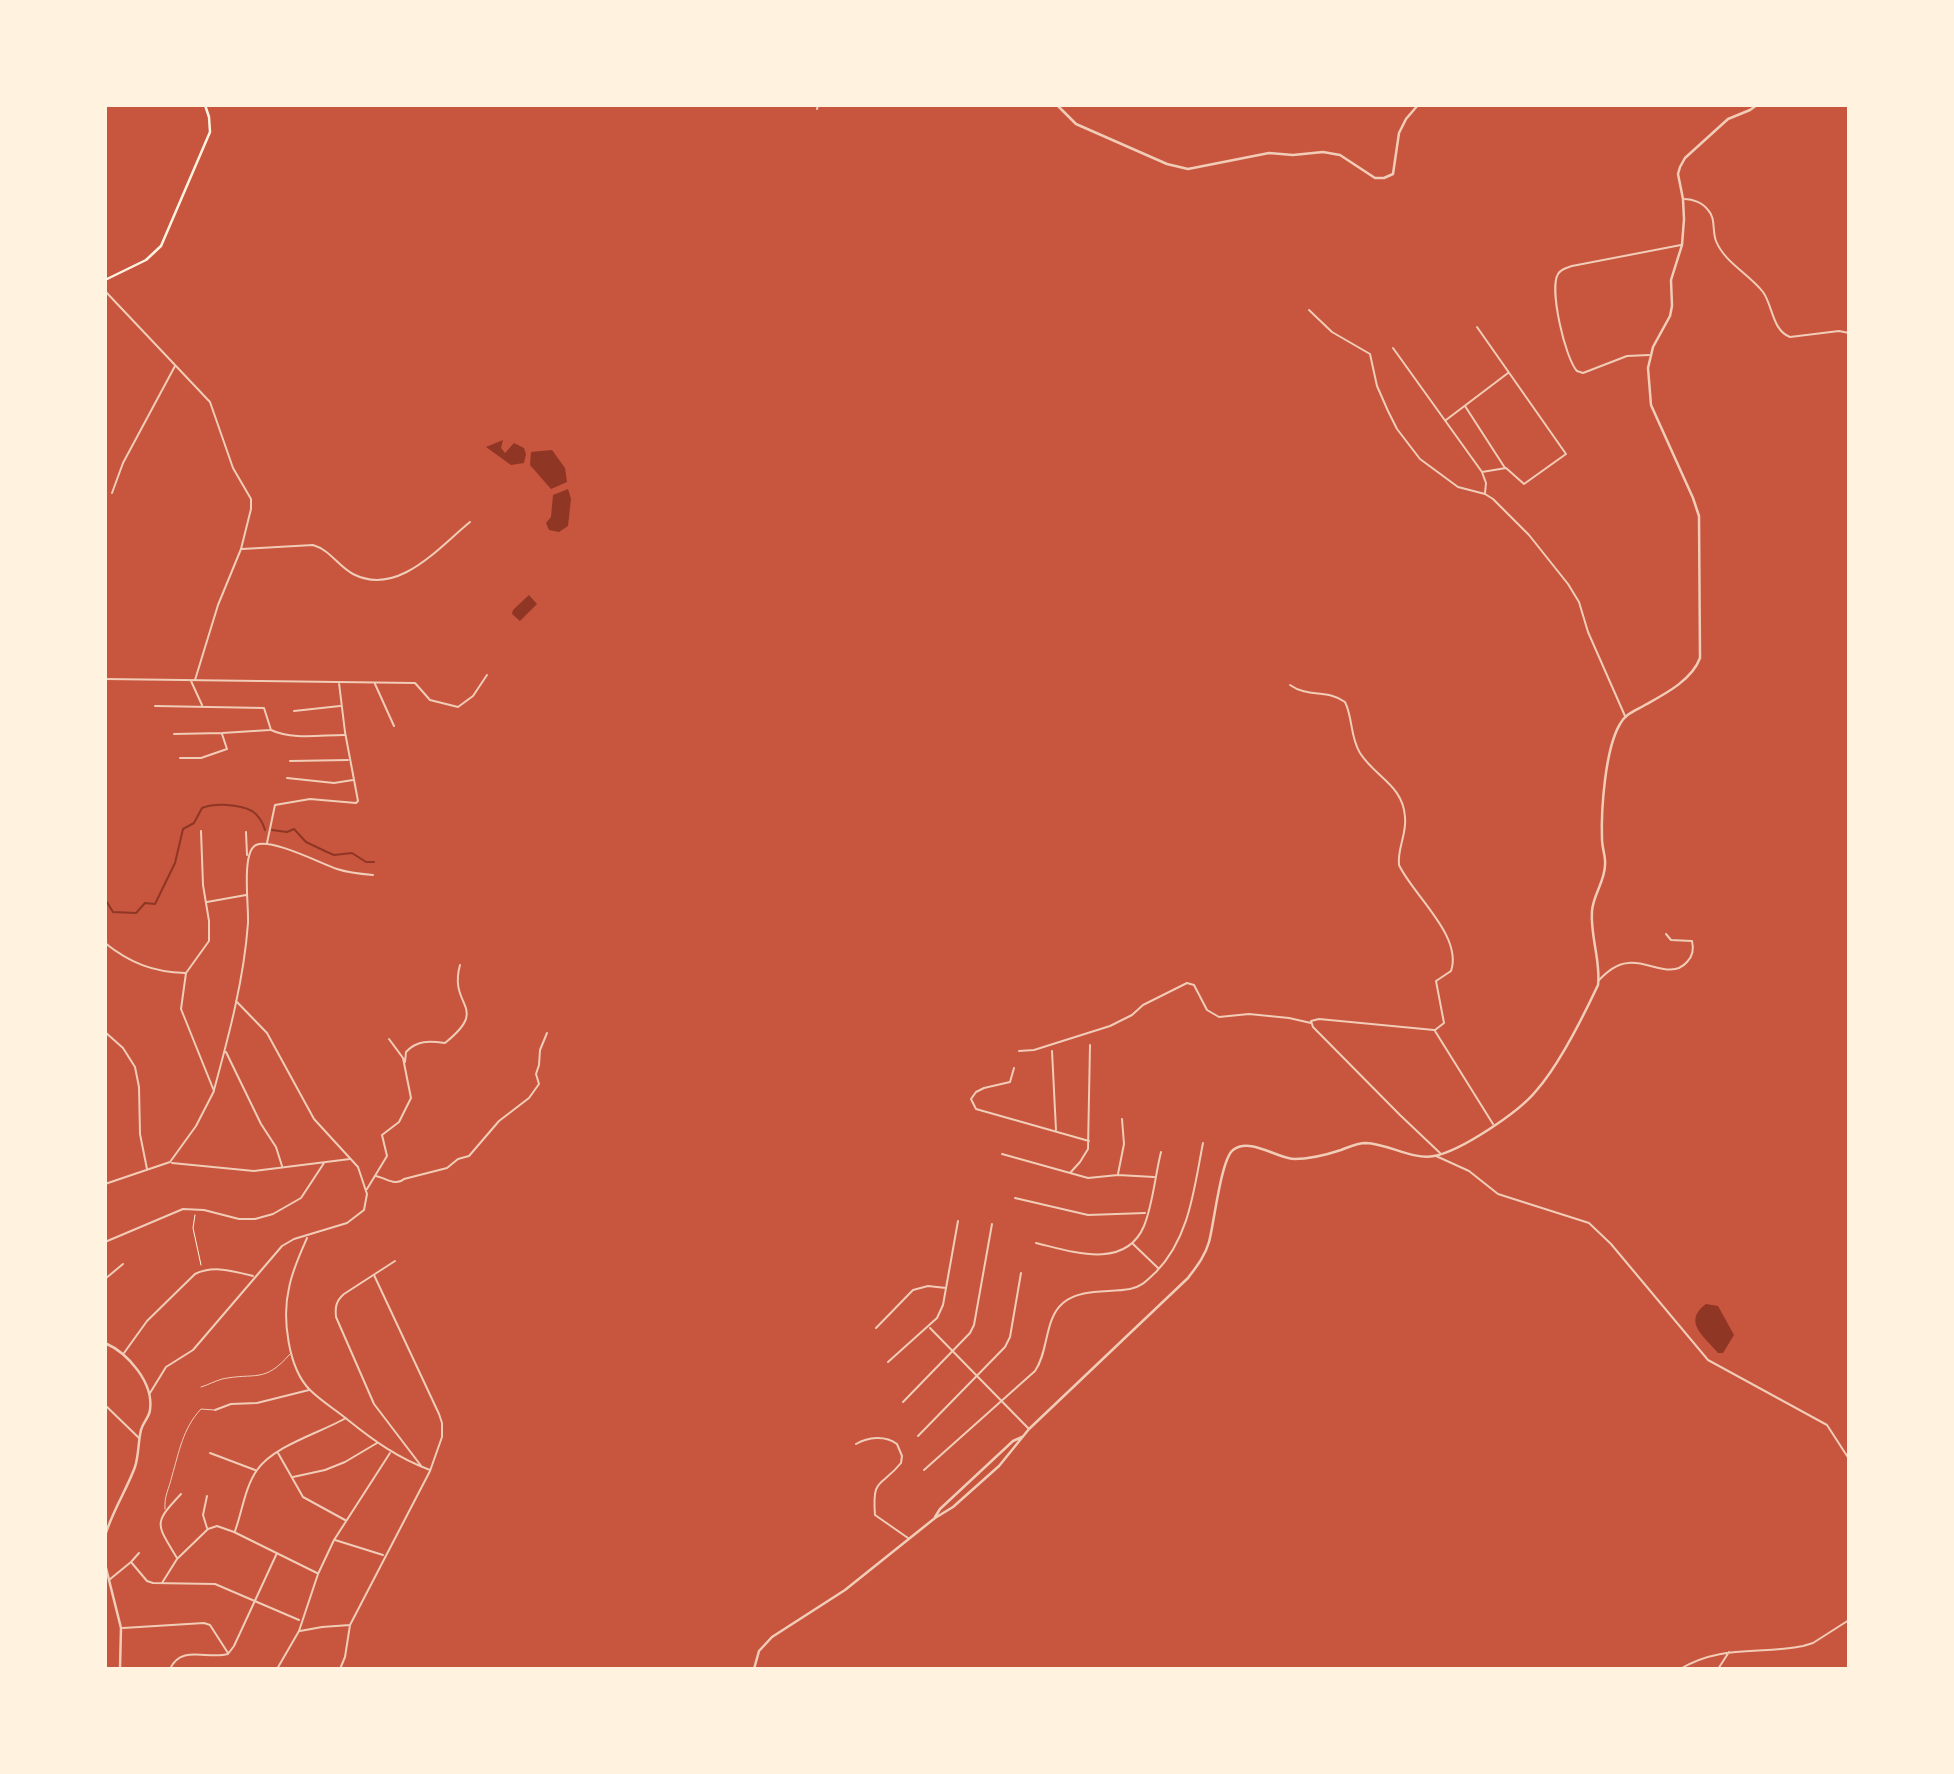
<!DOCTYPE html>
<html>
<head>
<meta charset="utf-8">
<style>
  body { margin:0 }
  #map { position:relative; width:1954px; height:1774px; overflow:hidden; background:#c8553d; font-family:Bitter,serif }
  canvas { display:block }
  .frame { position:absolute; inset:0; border:107px solid #fff3e0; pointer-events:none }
</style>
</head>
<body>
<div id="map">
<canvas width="1954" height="1774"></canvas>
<div class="frame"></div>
</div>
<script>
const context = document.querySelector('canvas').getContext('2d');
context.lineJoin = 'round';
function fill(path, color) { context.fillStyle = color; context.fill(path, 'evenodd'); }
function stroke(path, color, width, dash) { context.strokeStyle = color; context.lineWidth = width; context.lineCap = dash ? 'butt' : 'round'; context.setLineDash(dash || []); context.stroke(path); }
fill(new Path2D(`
  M503 440 501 448 505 453 514 443 524 448 526 454 524 463 511 465 486 447Z
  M552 450 565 468 567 482 551 489 530 465 531 452Z
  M568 489 571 499 568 526 559 532 549 530 546 523 551 517 553 495Z
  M529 595 537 604 520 621 512 614 513 610Z
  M1706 1304 1718 1306 1734 1335 1723 1353H1718C1704 1336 1682 1322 1706 1304Z`), '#8f3625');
stroke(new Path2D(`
  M272 830 287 832 294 829 306 842 327 852 334 855 352 853 366 862H374
  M105 899 113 912 136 913 145 903 155 904 175 863 183 829 194 823 202 808C215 803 239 804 252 811 258 815 263 823 265 830`), '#8f3625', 2);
stroke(new Path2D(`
  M195 1215 193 1228 201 1265`), '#fff3e0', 1);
stroke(new Path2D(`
  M201 1387C208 1385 215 1381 222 1379 256 1372 264 1384 290 1354
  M165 1509C164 1496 169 1489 172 1476 179 1452 183 1428 201 1409L214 1410`), '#f1ccb7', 1);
stroke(new Path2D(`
  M817 109 818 105
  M1685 199C1693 199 1703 203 1708 210 1716 218 1712 231 1716 241 1725 263 1748 273 1763 292 1773 306 1772 330 1790 337L1839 331 1849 333
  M105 291 210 402 233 468 251 499V509L241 549 218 605 195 680
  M1309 310 1332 332 1370 354 1377 386 1388 411 1397 429 1420 459 1458 487 1485 494 1493 499 1529 535 1568 584 1579 602 1588 632 1625 716
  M1477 327 1566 454 1524 484 1506 468 1482 472
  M1393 348 1482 472 1486 483 1485 493
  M1649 355 1627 356 1583 373 1577 371C1565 358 1549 289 1558 274 1561 269 1566 268 1572 266L1681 245
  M1465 406 1505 468
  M1446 420 1508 373
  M112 493 123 463 175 366
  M242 549 313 545C330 550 338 566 353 574 398 597 438 548 470 522
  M105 679 415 683 430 700 458 707 473 696 487 675
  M191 681 202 705
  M375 684 394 726
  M1290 685C1308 698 1328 689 1345 702 1353 718 1350 737 1360 753 1375 777 1403 785 1405 817 1407 834 1397 849 1399 865 1413 895 1463 936 1451 971L1436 981 1444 1023 1435 1030
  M155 706 264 708 271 730C292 740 321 735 344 735
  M294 711 340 706
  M174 734 222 733 270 730
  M180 758H201L227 749 222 734
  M290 761 348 760
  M287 778 334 783 353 780
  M246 832 247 855
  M267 843 275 805 310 799 356 803 358 801 345 732 339 683
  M207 902 246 895
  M105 943C130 963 153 972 185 973
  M1599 980C1607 972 1616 964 1628 963 1648 960 1671 980 1687 962 1693 956 1694 949 1692 941L1671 940 1666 934
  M1434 1030 1319 1019 1311 1021 1313 1027 1400 1115 1440 1153
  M1435 1031 1493 1124
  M105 1032 123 1048 135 1067 139 1087 140 1134 147 1169
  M1019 1051 1034 1050 1110 1026 1132 1015 1143 1005 1187 983 1194 985 1207 1010 1219 1017 1249 1014 1289 1018 1311 1023
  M1052 1051 1056 1130
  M226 1052 261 1124 276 1147 282 1166
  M405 1062 406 1052C417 1040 429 1041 445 1043 491 1006 448 1008 460 965
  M1014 1068 1010 1082 984 1088 976 1092 971 1099 976 1109 1089 1141
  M214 1090C229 1035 244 979 248 923 249 907 241 852 256 845 271 838 320 863 337 869 349 873 361 874 373 875
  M1002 1154 1088 1178 1118 1175 1154 1177
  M1436 1156 1469 1171 1498 1194 1589 1223 1611 1244 1708 1360 1827 1425 1849 1459
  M172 1163 254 1171 350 1159
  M1070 1173 1080 1162 1088 1149 1090 1045
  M1118 1174 1124 1144 1122 1119
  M375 1176C385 1177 395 1187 404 1179L447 1168 458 1159 469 1156 499 1121 529 1098 539 1084 536 1074 539 1065 540 1050 547 1033
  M105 1184 170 1162 196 1126 214 1091 181 1009 186 973 209 941V921L203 885 201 831
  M367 1189 387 1156 382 1135 399 1122 411 1098 403 1058 389 1039
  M1015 1198 1088 1215 1145 1213
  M307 1238C300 1254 292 1271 289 1288 282 1318 288 1368 310 1390 321 1401 336 1410 348 1420 374 1441 398 1458 430 1470
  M105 1242 183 1209 204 1210 239 1219H255L273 1214 301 1198 324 1163
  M1036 1243C1070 1251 1125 1271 1144 1226 1153 1204 1155 1176 1161 1152
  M1132 1243 1158 1268
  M395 1261 344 1294C336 1301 335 1307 336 1317L374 1404 422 1467
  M105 1279 123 1264
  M876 1328 913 1290 928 1286 946 1288
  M930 1328 1029 1429
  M124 1353 147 1321 195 1274C213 1265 234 1271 253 1276
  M888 1362 937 1318 943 1305 958 1221
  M150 1393 166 1367 193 1350 282 1246 294 1239 347 1223 364 1210 367 1194 358 1167 314 1119 267 1033 236 1001
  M903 1402 970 1333 974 1325 992 1224
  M105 1405 139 1438
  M215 1410 231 1404 257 1403 309 1390
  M918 1436 1005 1347 1010 1337 1021 1273
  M856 1444C868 1437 885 1435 897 1444L902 1456 901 1463C881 1488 872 1476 875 1515L908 1538
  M210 1453 255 1470
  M278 1453 303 1497 345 1520
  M924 1470 1035 1371C1049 1351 1044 1319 1063 1303 1080 1288 1109 1293 1130 1289 1142 1287 1148 1279 1156 1272 1190 1237 1194 1188 1203 1143
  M293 1477 325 1470 345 1462 377 1443
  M207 1496 203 1515 207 1528
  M235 1531C242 1512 245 1487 257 1470 275 1445 320 1433 346 1418
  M335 1540 383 1555
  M177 1558C156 1523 153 1524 181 1494
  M131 1562 147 1581 153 1583 215 1584 299 1620
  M109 1580 131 1562 139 1553
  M162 1583 177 1559 208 1529 217 1526 234 1532 317 1573
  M123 1628 204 1623 210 1625 228 1653
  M300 1631 322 1627 350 1625
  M170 1669C181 1644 208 1660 228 1654L234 1646 277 1553
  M277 1669 299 1631 318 1574 334 1540 390 1453
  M340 1669 345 1657 350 1625 430 1471 442 1437V1423L439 1414 374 1275
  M1680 1669C1722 1644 1759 1655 1803 1646L1813 1643 1849 1620
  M1718 1669 1729 1652`), '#f1ccb7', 2);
stroke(new Path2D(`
  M1057 105 1076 124 1167 164 1188 169 1269 153 1293 155 1323 152 1340 155 1375 178H1384L1393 174 1399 133 1406 119 1418 105
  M105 1343C128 1353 154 1383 150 1410 149 1418 143 1422 141 1430 138 1442 139 1454 135 1467 126 1491 112 1512 105 1536
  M935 1517 940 1509 1013 1441 1022 1437
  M105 1564 121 1628 120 1669
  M754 1669 759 1651 772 1637 845 1590 935 1518 953 1507 999 1466 1029 1429 1188 1278C1197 1266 1205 1256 1209 1242 1214 1224 1221 1159 1233 1150 1250 1137 1276 1158 1294 1159 1310 1159 1326 1155 1341 1150 1349 1147 1357 1143 1366 1143 1389 1144 1412 1160 1434 1156 1461 1151 1519 1112 1536 1091 1559 1065 1583 1017 1598 985 1601 961 1590 936 1592 911 1593 895 1605 881 1605 865 1606 857 1602 848 1602 839 1601 810 1605 749 1620 724 1625 714 1635 711 1645 705 1665 694 1692 680 1700 658L1699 516 1693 498 1651 405 1648 368 1653 347 1670 316 1672 306 1671 280 1682 245 1684 219 1683 199 1678 174 1680 167 1685 158 1728 119 1750 110 1757 105`), '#f1ccb7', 2.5);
stroke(new Path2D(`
  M105 280 146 260 161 246 210 132 209 117 205 105`), '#fff3e0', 2.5);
</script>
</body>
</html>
